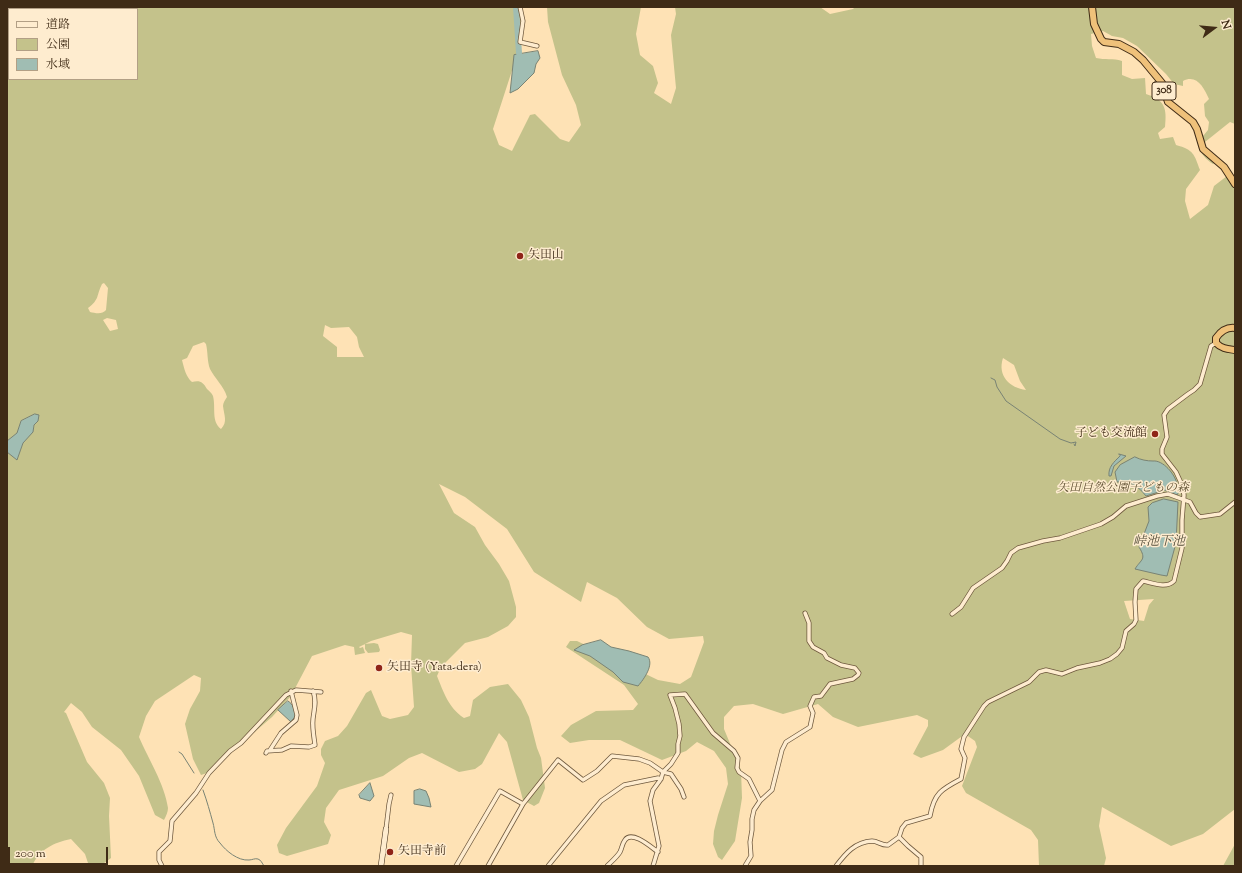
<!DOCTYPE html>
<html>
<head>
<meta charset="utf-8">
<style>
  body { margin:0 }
  #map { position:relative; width:1242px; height:873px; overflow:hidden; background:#fee2b5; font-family:"Sorts Mill Goudy","Noto Serif JP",serif }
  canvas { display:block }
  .frame { position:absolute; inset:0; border:8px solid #3f2b16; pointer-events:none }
  .legend { position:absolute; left:8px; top:8px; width:130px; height:72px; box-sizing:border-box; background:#feeccf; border:1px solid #b29f85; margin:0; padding:5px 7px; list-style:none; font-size:12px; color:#3f2b16 }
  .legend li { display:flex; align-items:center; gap:8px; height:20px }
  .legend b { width:20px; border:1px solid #b29f85 }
  .north { position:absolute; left:1194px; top:8px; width:40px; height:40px; -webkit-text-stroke:3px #feeccf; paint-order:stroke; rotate:74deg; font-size:11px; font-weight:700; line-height:16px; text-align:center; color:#3f2b16 }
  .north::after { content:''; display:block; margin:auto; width:14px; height:18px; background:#3f2b16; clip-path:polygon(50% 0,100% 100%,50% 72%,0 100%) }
  .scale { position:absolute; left:8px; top:847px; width:100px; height:18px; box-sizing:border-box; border:2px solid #3f2b16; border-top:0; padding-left:5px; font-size:12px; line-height:14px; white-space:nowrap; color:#3f2b16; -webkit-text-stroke:3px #feeccf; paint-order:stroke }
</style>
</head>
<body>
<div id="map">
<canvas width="1242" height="873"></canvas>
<div class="frame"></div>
<ul class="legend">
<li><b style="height:5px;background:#feeccf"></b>道路</li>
<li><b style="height:11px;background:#c4c28b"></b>公園</li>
<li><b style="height:11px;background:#a0bdb3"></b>水域</li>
</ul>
<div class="north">N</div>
<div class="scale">200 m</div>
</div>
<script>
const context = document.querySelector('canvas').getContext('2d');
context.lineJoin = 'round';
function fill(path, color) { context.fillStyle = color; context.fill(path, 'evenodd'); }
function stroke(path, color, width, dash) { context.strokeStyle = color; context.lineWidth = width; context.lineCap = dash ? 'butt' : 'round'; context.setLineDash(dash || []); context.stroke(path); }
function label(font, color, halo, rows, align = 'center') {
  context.font = font + ' "Sorts Mill Goudy","Noto Serif JP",serif'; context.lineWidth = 3; context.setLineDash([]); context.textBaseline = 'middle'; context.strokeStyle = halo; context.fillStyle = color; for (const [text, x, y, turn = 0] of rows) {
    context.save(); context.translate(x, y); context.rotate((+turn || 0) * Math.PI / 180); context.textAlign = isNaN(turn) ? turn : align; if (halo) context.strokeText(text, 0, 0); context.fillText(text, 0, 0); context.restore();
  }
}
fill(new Path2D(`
  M7 7H520L523 21 519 49 493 129 499 145 512 151 530 115 535 114 560 139 569 142 581 125 576 105 562 75 548 22 547 7H641L636 34 640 55 653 66 658 83 654 93 671 104 676 88 671 35 676 14 675 7H820L830 14 853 9 855 7H1235V124L1230 122 1205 142V148L1220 161 1213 164C1198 154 1198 145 1194 128L1198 127 1203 136 1208 130 1209 122 1205 116 1204 104 1209 99C1204 88 1197 74 1183 81V86L1174 84 1166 74 1137 46 1123 38 1112 36 1103 31 1091 34 1092 46 1096 58C1105 60 1113 58 1122 61V75L1132 79 1145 78 1146 94C1165 100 1167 108 1165 127L1158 133 1160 139 1173 137 1176 145C1194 150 1194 154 1200 170L1186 189 1185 201 1190 219 1208 205 1214 186 1227 176 1235 180V809L1203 834 1171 846 1102 807 1099 826 1106 858 1104 866H1039L1038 840 1031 830 966 793 962 786 977 747 975 741 965 734 943 750 921 758 913 754 928 726V720L917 715 858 727 833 717 818 704 783 714 753 704 734 706 724 717V729L741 770 742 798 735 841 722 860 718 857 713 844 714 831 718 815 728 784 726 768 714 751 697 742 686 751 662 760 620 740H589L570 743 561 736 571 725 596 711 633 710 638 704 624 685 566 647 570 641H577L658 680 680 684 691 677 704 642 703 636 669 639 647 627 617 598 587 582 581 602 534 572 507 529 465 497 439 484 454 513 475 527 485 545 499 564 509 581 516 607V617L508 626 488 637 465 643 441 667 437 676C444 693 448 707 464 718L470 716 473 700 490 687 508 684 521 700 529 717 537 748 541 758 545 788 539 803 534 806 523 800 507 742 499 733 482 764 475 769 459 772 422 753 409 758 383 776 339 790 326 808 324 822 331 835 328 844 287 856 279 853 277 845 286 828 317 786 325 763 321 755V749L325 741 338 736 347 726 366 693 371 690 382 716 390 719 408 715 414 707 411 665 412 635 401 632 371 641 359 647 360 648 363 647 365 653 355 655 354 647 345 645 312 656 291 696 272 717 207 773 201 775 193 759 185 724 190 709 200 691 201 678 194 675 155 701 146 716 139 737C148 758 165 785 168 808 168 812 166 816 164 820L155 815 139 776 121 750 92 727 82 712 71 703 64 712 66 713 87 762 104 783 110 798 109 816 111 858 100 866H89L85 854 71 839C53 843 40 849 32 866H7V452L17 459 23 443 34 428V425L38 421V415L31 416 21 421 18 433 7 441ZM9 9H137V79H9ZM104 283 108 288 106 310C102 315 95 313 90 312L88 308C100 299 96 296 102 284ZM107 318 116 320 118 329 110 331 103 320ZM325 325 331 328 349 327 357 337 359 347 364 357H337V347L323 336ZM204 342 206 344C208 352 207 361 210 369 215 379 224 386 227 397 225 400 223 403 223 406 224 415 228 422 221 429 211 421 216 408 213 396 212 393 209 391 207 389 203 382 200 380 192 382 186 377 184 368 182 360L187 358 193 346ZM1003 358 1014 365 1020 381 1026 390C1010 388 997 376 1003 358ZM1154 599 1149 605 1144 621 1130 619 1124 601Z
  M374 643 378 644 380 650 379 652 368 653 365 649V644Z
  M1235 844V866H1223Z`), '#c4c28b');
const water = new Path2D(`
  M538 51 540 58 536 64 534 73 518 89 510 93 514 55Z
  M35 414 39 415 38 421 34 425 33 432 23 443 17 460 7 452V441L17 433 21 421Z
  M1119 454 1126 456 1114 466 1111 476H1109C1108 467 1114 462 1120 456Z
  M1135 457C1141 460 1147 461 1153 461 1163 460 1175 474 1177 484 1177 487 1177 488 1179 492L1177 495 1165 490 1146 496C1138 486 1131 481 1117 482L1115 472 1120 465Z
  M1164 499 1178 502 1176 543 1167 576 1161 575 1135 569C1141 559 1147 560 1139 547L1149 521 1148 507 1152 503Z
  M601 640 611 647 629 651 648 657C654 665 644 679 638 686L623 682 613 672 590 656 574 650 582 645Z
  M288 701C293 704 295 710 296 715L291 722 278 710Z
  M370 783 374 796 370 801 360 798 359 795Z
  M420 789 426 791 429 798 431 807 414 804V791Z`);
fill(water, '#a0bdb3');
stroke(water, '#798374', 1);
stroke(new Path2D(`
  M991 378 995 380 997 387 1006 401 1060 439 1071 443 1076 442 1075 446 1074 444
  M179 752 182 754 194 773
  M203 790C207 801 210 812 213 823 215 830 214 837 220 843 226 851 238 861 249 860 252 860 255 858 258 859 261 860 262 863 264 866`), '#798374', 1);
stroke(new Path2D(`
  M516 7 519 53`), '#a0bdb3', 6);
const minor = new Path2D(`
  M520 7 523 21 520 42 537 46
  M952 614 961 607 973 588 1002 568 1007 561 1011 553 1018 548 1043 541 1060 538 1101 524 1113 517 1126 506 1157 496 1168 494 1190 502 1196 513 1200 517 1220 514 1235 502
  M270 750 281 733 296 720 297 715 291 691
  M266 753 267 751 282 750 291 746 309 747 315 745C314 737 312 728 313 719 314 710 317 701 313 691
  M386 829 389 804 391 795
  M899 837 908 846 921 857V866
  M162 866 159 860V852L170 841 172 821 196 793 209 773 230 751 241 743 286 695 296 690 321 692
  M456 866 500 791 523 804
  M488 866 523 804 558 760 583 780 597 771 612 756 639 759 650 763 663 772 671 774 681 789 684 797
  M548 866 601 801 624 785 658 778 661 779
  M607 866C611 862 617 857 620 852 622 848 622 844 625 840 632 830 651 847 658 852
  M653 866 659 846 650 801 653 790 661 779 663 772 671 764 678 753V744L680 736 679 724 675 708 670 695 685 694 713 733 734 751 738 758 737 768 739 772 749 779 760 801
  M745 866 751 856 750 842 752 830V819L754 810 760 801 772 790 782 750 786 742 810 727 813 713 810 706 814 697 821 696 830 684 853 679 858 675 859 673 855 668 841 665 827 658 824 653 813 647 809 641V623L805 613
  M836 866C846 853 855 842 872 841 878 841 882 846 888 845L899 837 902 828 906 823 930 816C934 793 942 789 961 779L965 758 961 749 964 737 984 706 988 702 1029 682 1039 672 1046 670 1062 674 1077 668 1100 663 1110 659 1117 654 1122 648 1126 631 1134 624 1136 620 1135 602 1136 589 1143 581C1153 583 1166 589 1174 581L1182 548V520L1184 495 1182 485 1176 472 1162 454V449L1167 437 1164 415 1168 409 1188 394 1194 390 1200 384 1211 346 1216 343`);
const secondary = new Path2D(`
  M381 866 386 829`);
const trunk = new Path2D(`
  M1092 7 1094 24 1101 39 1104 42 1119 44 1134 52 1143 60 1162 83 1168 102 1193 122 1197 129 1203 149 1224 167 1235 184
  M1235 328C1227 327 1221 331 1216 338V343C1222 349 1228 349 1235 350`);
stroke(minor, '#6f593e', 5);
stroke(secondary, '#3f2b16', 6);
stroke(trunk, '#3f2b16', 8);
stroke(minor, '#feeccf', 3.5);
stroke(secondary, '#feeccf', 5);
stroke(trunk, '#efc17a', 6);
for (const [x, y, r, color] of [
  [520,256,4,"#8f2418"],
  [1155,434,4,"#8f2418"],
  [379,668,4,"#8f2418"],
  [390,852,4,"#8f2418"]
]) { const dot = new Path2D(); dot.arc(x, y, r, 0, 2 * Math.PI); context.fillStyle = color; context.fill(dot); stroke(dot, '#feeccf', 1.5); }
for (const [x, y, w] of [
  [1164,91,24]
]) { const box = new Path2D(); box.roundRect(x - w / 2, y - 9, w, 18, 3); context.fillStyle = '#feeccf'; context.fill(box); stroke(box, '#3f2b16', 1); }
label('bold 11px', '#3f2b16', null, [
  ["308",1164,91]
]);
label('12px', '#3f2b16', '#feeccf', [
  ["矢田山",528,256],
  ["子ども交流館",1147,434,"right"],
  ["矢田寺 (Yata-dera)",387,668],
  ["矢田寺前",398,852]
], 'left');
label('italic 12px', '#605133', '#feeccf', [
  ["矢田自然公園子どもの森",1123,489]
]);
label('italic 13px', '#57503d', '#feeccf', [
  ["峠池下池",1159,543]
]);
</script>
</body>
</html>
